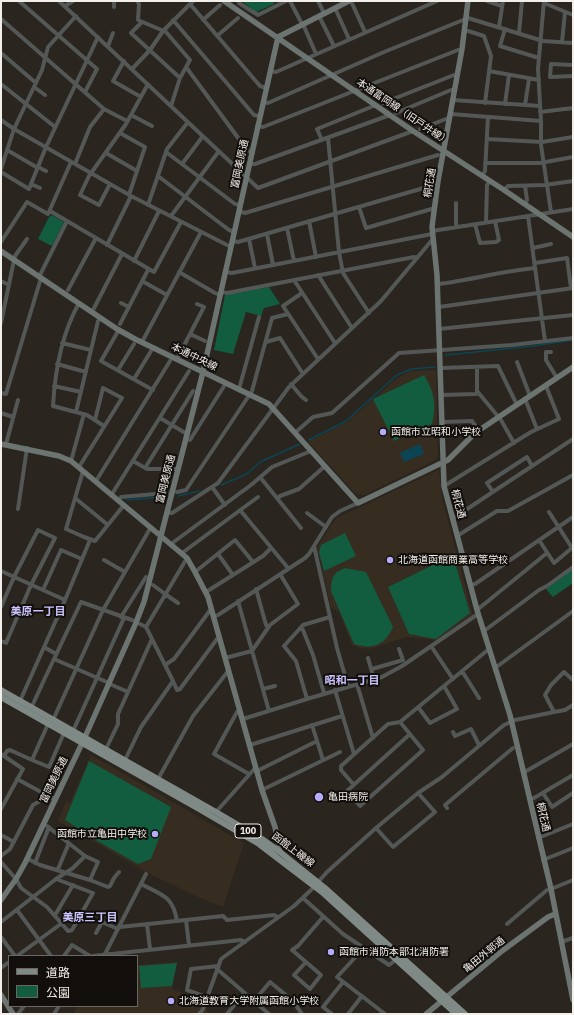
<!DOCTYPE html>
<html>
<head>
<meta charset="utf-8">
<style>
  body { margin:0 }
  #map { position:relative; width:574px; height:1015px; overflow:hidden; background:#2a251e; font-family:"IBM Plex Sans","Noto Sans JP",sans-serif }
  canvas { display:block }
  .frame { position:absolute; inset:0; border:2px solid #f2efea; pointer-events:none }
  .legend { position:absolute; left:8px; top:955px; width:130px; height:52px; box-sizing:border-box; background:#110e0b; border:1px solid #6b6864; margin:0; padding:5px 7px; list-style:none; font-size:12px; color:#f2efea }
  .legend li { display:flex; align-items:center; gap:8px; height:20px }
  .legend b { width:20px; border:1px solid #6b6864 }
</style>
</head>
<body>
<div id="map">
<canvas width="574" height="1015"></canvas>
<div class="frame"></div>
<ul class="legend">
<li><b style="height:5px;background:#7f8986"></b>道路</li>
<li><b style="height:11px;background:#125c40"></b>公園</li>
</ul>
</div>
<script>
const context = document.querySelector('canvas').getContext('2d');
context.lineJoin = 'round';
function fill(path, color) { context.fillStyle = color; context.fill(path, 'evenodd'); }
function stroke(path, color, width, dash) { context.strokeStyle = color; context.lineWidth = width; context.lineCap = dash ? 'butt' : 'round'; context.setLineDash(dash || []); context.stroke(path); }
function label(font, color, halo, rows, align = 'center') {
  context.font = font + ' "IBM Plex Sans","Noto Sans JP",sans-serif'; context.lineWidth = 4; context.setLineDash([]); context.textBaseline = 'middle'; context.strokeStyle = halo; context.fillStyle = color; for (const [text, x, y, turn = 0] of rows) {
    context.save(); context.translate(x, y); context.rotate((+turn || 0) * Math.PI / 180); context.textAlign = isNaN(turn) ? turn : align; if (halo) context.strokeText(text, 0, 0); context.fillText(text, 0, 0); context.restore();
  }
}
fill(new Path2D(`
  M436 370 438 457 436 460 364 495 356 494 308 442 348 421 396 379 404 374 411 371Z
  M438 470 439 471 443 502 473 615 436 640 406 637 370 649 360 648 352 645 339 612 331 608 317 548 332 524 337 518Z
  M91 755 244 843 223 907 198 897 148 873 58 821 66 801 70 803Z
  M177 962 172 989 208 1002 206 1009 208 1014H73L78 1006H137V965Z`), '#362d20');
fill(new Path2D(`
  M242 1H273L274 4 256 12Z
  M52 215 64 222 52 246 38 239 49 217Z
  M269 287 280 304 264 308 261 316 246 312 233 354 214 350 225 295Z
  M424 375C434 391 437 405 432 424L394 441 373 399Z
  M345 533 356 556 324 571 319 552 321 545Z
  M441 561 456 566 470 613 436 639 409 634 388 587Z
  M345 568 366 572 393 627C385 645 373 650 354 644L331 591C331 579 333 572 345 568Z
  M573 569V583L553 597 546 589Z
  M89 761 171 807 151 859 138 864 99 842 65 820Z
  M177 963 172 986 141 988 139 966Z`), '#125c40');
fill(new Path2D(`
  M420 444 424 454 404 462 400 453Z`), '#0b4554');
stroke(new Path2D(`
  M446 355 533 346 573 340
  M309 440 346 421 397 375 412 369 435 367
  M221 485 247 474 260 462 300 444
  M178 496 199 491
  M126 500 164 497`), '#0b4554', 1.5);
stroke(new Path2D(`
  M19 1 97 69 85 92
  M59 1 258 188 413 131
  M114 1V7
  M137 1 139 4 138 20 166 32 190 60 180 78 171 106
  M239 1V3L258 15 286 1
  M290 1 302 24
  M318 1 324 13
  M351 1 365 32
  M487 1 502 6
  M544 1 538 69 541 121V145L551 212
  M544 3 573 15
  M190 4 260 86 266 88
  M65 6 73 1
  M335 8 349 39
  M319 16 334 46
  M1 19 104 109 127 121
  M173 20 254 115 259 116
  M203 20 220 5
  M142 22 131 33 180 78
  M303 24 316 54
  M499 27 503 1
  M505 29 500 46 539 58
  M468 31 484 36 491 56 485 103
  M519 33 522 1
  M217 36 238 18
  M562 42 565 12
  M108 46 113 33
  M1 53 36 83
  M124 61 113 81 141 97
  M573 65 551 64 550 77 573 76
  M186 67 247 150 252 152
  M132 69 150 50 163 31 193 1
  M270 71 276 72 437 1
  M489 71 539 80
  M1 84 55 127
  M34 87 45 95
  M453 100 540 106
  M263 102 268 103 384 52 468 18 543 41 573 43
  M383 103 454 75
  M505 104 509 75
  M525 105 529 79
  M540 112 573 108
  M396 113 451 90
  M451 114 541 121
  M131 115 152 126
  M1 120 14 129 131 196 231 247
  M257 126 263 127 458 50
  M420 129 446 119
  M120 133 145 147 129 195
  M328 138 339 252 343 273 369 313
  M487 139 542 142 573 137
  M322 140 317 129 376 105
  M7 150 38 168
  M166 152 235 204 240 205
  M106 153 137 171
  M485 163H540L573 157
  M75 164 90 127 104 109
  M182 164 203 136
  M249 164H255L390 115
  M38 167 46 171
  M1 169 14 129 42 70 48 47 76 16
  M1 172 29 189 46 147 98 37
  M158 176 229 230 235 232
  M482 176 485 171 488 117
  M31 184 40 188
  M110 184 99 205 80 195 89 176 126 124 148 84
  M525 186 527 200 525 204
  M504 190 508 186 545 185 573 181
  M456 203V224L457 227
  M148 205 167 149 188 122
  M359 207 366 228 435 208
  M50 211 154 272 181 222
  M239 211 245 213 438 155
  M171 216 219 151
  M528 216 545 341
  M309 221 316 257
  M486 222 487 185 490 181
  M475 224 480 243 496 242 499 240 495 221
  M287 228 294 261
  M432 231 573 209
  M267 234 273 265
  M249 239 255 268
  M233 241 238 242 434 185
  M1 242 27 202 48 214 71 162
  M107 245 131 196
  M533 248 551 244
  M134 261 159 211
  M535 263 567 258 571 288
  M179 272 215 293 220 295
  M226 272 232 273 432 234
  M318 275 352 328
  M39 277 67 221
  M294 280 335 343
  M1 281 9 285
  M142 281 167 295
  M438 284C471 280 502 271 535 268
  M68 290 96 238
  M221 292 227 293 414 257 417 258
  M302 293 283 306 318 359
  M79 303C61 335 55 370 53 406L87 415 104 426
  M121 303 129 307
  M439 307 573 288
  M92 312 122 254
  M1 323 14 260 15 256 27 239
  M120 324 148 270
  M439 329 573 315
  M117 333 101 361 153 390
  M190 334 205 341
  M142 342 201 232
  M266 342 280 338 303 374
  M62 343 91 350
  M551 352H546V360L557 378
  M177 359 204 307 197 304
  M517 362 530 396
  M57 364 86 372
  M477 367V391L501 420 514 443
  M441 368 498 366 517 405
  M118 370 134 344
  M134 379 151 351
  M291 384 301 396 306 400
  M54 386 81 392
  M239 389 259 317
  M1 393 6 394 41 278
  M441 395 475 394 479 393
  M525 399 537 429
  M76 412 98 321
  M1 413 13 417
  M160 418 187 434
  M442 422 472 421 479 431
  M297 431 313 417 332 413 399 353 512 345 573 338
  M190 440 226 383
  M6 444 18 400
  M71 461 84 414
  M133 461 147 469H178
  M79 467 122 398 103 388 95 420
  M145 468 193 391
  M83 471 66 529 84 537 95 541 124 505
  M260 477 301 528
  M96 481 170 361
  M444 486 531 432 559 419 546 386
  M212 487 225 505
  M177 492 186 490 252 391 272 318 288 314
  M493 492 487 483 527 457 532 466
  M112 494 189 371
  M75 498 108 525
  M278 498 280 496 299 489 325 466
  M119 500 121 497 167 493
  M18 509 27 448
  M240 510 288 568
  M549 512 572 548
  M166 513H172L218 483 289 387 381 301 432 240
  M307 513 326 527
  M452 519 573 439
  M457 536 497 511H508L573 475
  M539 540 554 563 573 547
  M171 544 251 485 272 467 311 451
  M314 546 337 648 348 686
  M182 553 258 497
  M218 554 233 575
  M104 560 125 572
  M1 571 65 600
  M195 572 235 540 253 562
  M153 585 165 594
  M470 585 475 584 573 517
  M256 589 266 625 268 628
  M43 590 61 550 82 559
  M206 592 263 556 271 548
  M165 594 178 603
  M238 601 269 711
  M1 607 14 577 38 530 55 538 31 585 6 643 1 641
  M477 610 547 553
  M121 617 146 577
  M213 617 218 615 305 558 309 554 332 517 340 511 358 503
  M146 627 187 558
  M300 628 303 630 313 655 324 693
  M484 631 539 590 547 586 573 567
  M431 646 453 679
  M44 647 56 654
  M399 649 403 660
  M225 658 252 651 270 625 298 604 280 574
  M368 658 374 679
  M54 659 109 683
  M165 665 174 659 211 609
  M495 668 573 611
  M372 669 403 660
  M462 671 479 698
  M573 680 564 672 551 685 545 695 554 712 565 710 573 705
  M173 681 177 690 180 689 217 639
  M357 684 373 738
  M112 685 128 692
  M263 689 275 686
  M335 690 354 754
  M307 699 296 661 284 646 303 625 330 617
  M20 701 65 600 90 540
  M33 704 45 678 81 602 132 620
  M418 707 430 723 457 709 444 686
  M240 710 237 712 214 754 249 774
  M243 719 307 699 382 677 402 666 478 614
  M400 722 489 649
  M312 725 323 760
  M73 731 124 618
  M453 732 455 736 471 729 479 745
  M250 745 342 716
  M106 749 118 724V714L152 639
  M1 754 23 769 1 809
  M4 756 7 751 10 750 32 760 48 724 53 720 103 610 151 527
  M32 760 49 767 64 733
  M125 760 141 727 173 681 146 627 140 624
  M257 771 317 741
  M523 773 573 744
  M17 779 54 799
  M158 779 193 716 229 670
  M354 785 341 770V766L388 724 400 722 423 750 360 806 347 791 410 734
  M262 790 340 752
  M543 793 552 807 573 793
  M530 799 534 798 573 775
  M447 808 445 805 513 748
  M216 812 256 767
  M47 826 85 856 98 862 90 880
  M376 828 393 847 435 812 418 793
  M1 835 14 842
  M538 838 573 824
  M1 856 10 849 33 805 45 798 46 795
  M30 860 40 865 90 880 108 887 110 886 114 878 119 872
  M543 860 573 848
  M1 862 16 879 21 888 47 907 68 931 72 930 93 893 56 879
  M35 863 49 827
  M58 869 69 843
  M141 884C162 895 173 896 177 921
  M551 889 573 880
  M303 898 343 934 389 965 397 959
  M17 910 51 956
  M55 915 73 885
  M186 920 189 945
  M1 922 56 879 73 868 85 856
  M147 924 150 949
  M507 924 547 890
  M120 927 223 916 227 920 274 915 278 917
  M96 933 102 922 118 929
  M1 937 15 956
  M561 942 573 938
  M364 948 337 977 385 1014
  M105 954 146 874
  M17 956 62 923
  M64 956 72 945 90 956
  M93 956 241 940 245 942
  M306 962 321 975 310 989 294 975 306 962 292 950 298 946 323 917
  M1 968 9 962
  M217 969 269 1014
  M206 997 187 990 191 969 218 966
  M254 1001 270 982 292 1000 302 1014
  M18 1014 24 1006
  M54 1014 59 1006
  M199 1014 203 1009 221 959 294 906 311 890 327 872 376 828 418 793 442 777 504 725 515 720 554 712
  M227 1014 244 993
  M332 1014 323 1007 343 982
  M348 1014 362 996`), '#535856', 4);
stroke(new Path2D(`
  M224 1 413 131 504 190 573 237
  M468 1 462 49 438 181 432 227 437 275 444 486 477 610 510 715 551 889 573 1000
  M1 251 117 329 135 339 269 404 358 503 448 460 475 433 573 367
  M1 444 59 456 71 461 187 558 195 572 208 597 262 790 275 827 280 852
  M1 900 16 879 25 863 85 737 135 625 144 602 203 372 278 37 349 1
  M1 995 13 1014
  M426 1014 502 951 548 917 555 914`), '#6c7471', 5.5);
stroke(new Path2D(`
  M1 690 216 812 262 839 280 852 325 888 465 1014
  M1 697 199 809 259 844 322 892 456 1014`), '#7f8986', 6);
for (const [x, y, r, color] of [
  [383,432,4,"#b6acf8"],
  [390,560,4,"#b6acf8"],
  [319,797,5,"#b6acf8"],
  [155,834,4,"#b6acf8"],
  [331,952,4,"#b6acf8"],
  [171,1001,4,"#b6acf8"]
]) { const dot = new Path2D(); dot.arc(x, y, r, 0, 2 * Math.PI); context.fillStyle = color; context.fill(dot); stroke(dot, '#110e0b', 1.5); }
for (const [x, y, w] of [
  [248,831,26]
]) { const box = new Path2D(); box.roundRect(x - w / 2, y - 7, w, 14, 3); context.fillStyle = '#110e0b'; context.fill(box); stroke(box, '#f2efea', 1); }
label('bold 9px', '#f2efea', null, [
  ["100",248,831]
]);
label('10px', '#f2efea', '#110e0b', [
  ["本通富岡線（旧戸井線）",403,112,34],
  ["富岡美原通",240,164,-78],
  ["桐花通",430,183,-81],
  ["本通中央線",194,357,26],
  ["富岡美原通",166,479,-76],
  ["桐花通",458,504,76],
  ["富岡美原通",54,780,-64],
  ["桐花通",543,817,77],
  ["函館上磯線",293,850,37],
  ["亀田外郭通",484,955,-39]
]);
label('10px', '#f2efea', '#110e0b', [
  ["函館市立昭和小学校",391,432],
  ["北海道函館商業高等学校",398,560],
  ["亀田病院",328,797],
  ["函館市立亀田中学校",147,834,"right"],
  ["函館市消防本部北消防署",339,952],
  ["北海道教育大学附属函館小学校",179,1001]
], 'left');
label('bold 11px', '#cbc4fe', '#110e0b', [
  ["美原一丁目",38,612],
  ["昭和一丁目",352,681],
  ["美原三丁目",90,918]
]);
</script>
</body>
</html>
